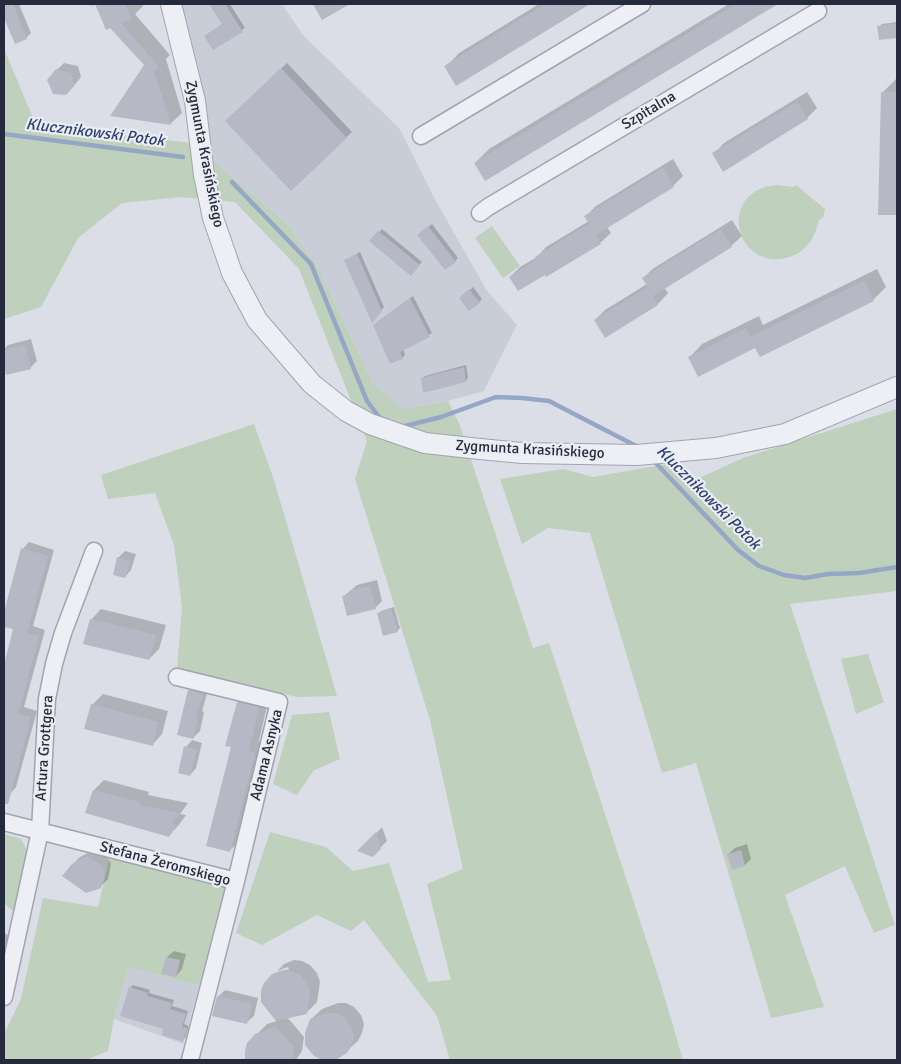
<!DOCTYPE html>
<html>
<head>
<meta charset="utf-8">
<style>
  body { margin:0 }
  #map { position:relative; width:901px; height:1064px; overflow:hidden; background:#dbdee6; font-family:Signika,sans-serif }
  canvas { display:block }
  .frame { position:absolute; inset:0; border:5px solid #252a3c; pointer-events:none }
</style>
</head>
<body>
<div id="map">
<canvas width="901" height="1064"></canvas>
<div class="frame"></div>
</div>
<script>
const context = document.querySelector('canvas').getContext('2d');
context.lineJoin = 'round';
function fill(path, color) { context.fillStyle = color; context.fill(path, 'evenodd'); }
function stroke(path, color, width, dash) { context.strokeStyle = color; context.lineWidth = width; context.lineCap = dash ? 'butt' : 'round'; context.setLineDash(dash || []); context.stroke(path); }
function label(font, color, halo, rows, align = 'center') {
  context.font = font + ' Signika,sans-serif'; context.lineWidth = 4.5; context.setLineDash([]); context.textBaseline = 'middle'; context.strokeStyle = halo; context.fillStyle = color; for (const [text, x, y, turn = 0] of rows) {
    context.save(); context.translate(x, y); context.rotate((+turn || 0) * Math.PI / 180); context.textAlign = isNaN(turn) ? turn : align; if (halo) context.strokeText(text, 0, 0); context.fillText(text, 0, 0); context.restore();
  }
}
fill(new Path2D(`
  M181 4H282L303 35 400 129 436 201 487 291 517 325 484 391 448 401 404 409 374 385 316 264 287 224 206 156 196 59Z
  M128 967 199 986 183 1044 114 1019Z`), '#c9cdd8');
fill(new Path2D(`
  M4 49 36 125 192 143 287 224 316 264 374 385 404 409 448 401 459 423 533 648 549 643 661 985 683 1060H450L437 1016 364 920 351 931 317 915 262 945 236 933 270 832 326 847 353 871 389 863 428 982 451 980 427 884 463 869 430 720 355 479 367 441 299 269 235 202 181 197 122 203 78 238 41 307 4 319Z
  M777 185 794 187 796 185 825 209 823 218 819 220C815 237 807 252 789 257 742 272 718 206 762 188 766 186 772 186 777 185Z
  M492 226 520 266 503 278 475 238Z
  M897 409V591L790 604 895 925 874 933 845 866 785 895 824 1007 771 1018 696 763 662 773 590 533 548 528 522 544 500 479 563 469 593 477 667 464 684 468 693 481 743 458Z
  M254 424 274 480 337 696 297 697 177 668 182 607 174 545 155 493 108 499 101 475Z
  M868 654 884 702 856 714 841 659Z
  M329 712 340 759 314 770 297 795 273 784 292 715Z
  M4 834 21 839 27 851 13 911 4 903Z
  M110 856 223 883 229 891 199 986 128 967 114 1019 108 1051 86 1060H4V1034L21 999 43 898 98 907Z`), '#bfd0bc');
fill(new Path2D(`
  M4 4H19L31 33 26 38 4 15Z
  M90 4H142L143 6 135 14 170 55 166 59 182 113 170 124 145 65 96 4 91 6Z
  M211 4H230L245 28 214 48 224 24Z
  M539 4H587L457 84 446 67 459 53Z
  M729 4H776L486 180 475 163 489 149Z
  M897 22V37L880 39 879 27 882 24Z
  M64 63 78 66 81 77 73 87 57 70Z
  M287 63 352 132 291 189 226 121Z
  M896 79H897V214L879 213 882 93Z
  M807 92 817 108 807 118 714 154 724 143Z
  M673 159 683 176 673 186 607 227 611 233 600 243 547 275 545 273 510 277 520 267 537 257 546 247 589 221 586 216 596 206Z
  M732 220 742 236 731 246 664 287 668 293 658 304 605 336 595 320 605 310 647 284 643 278 654 268Z
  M432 224 458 258 455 261 422 232Z
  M382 229 422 262 414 271 371 241Z
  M360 252 384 307 372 320 345 260Z
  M877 269 886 287 873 300 756 346 690 357 702 344 759 316 763 325Z
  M473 287 482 299 479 302 461 298Z
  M413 296 432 333 403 349 405 355 402 358 377 322Z
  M31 339 37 361 30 368 7 374 4 360V349L8 345Z
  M466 365 468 378 465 381 422 379 425 376Z
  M29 542 54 550 33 626 45 630 24 707 37 711 16 787 10 794 4 792V719L6 710 4 709V669L15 628 4 625V616L23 549Z
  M125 551 136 554 131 570 125 577 118 558Z
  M377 580 382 601 375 608 343 597 357 585Z
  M394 607 400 628 397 631 378 614 381 611Z
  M101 609 166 625 159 649 149 659 91 620Z
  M196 684 209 687 202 711 204 712 200 731 193 738 189 691Z
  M249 692 269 697 259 741 265 743 240 841 229 851 233 746 238 703Z
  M103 694 168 711 162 734 152 745 92 705Z
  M192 740 202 743 196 768 190 775 186 747Z
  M104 780 149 792 148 795 188 803 180 814 186 815 178 826 168 836 94 790Z
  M382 827 387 841 373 855 360 850Z
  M747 844 751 859 745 865 728 854 735 848Z
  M94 850 108 858 111 864 108 879 101 886 73 864 80 857Z
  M4 933 10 936 4 950Z
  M174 951 186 954 182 969 176 976 167 957Z
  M294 960 302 961 310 965 317 973 320 982 317 1002 306 1013 287 1017 304 1037 302 1051 296 1060H247L246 1058 256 1035 267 1024 277 1021 273 975 289 969 288 967 277 971 284 964Z
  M133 985 150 990 149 993 174 1000 172 1006 188 1011 184 1024 189 1026 186 1037 183 1040 165 1029 130 988Z
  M225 990 258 998 254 1016 247 1022 218 997Z
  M338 1003H346L354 1007 361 1015 364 1024 362 1033 358 1041 339 1058 330 1060 322 1059 311 1019 322 1009Z`), '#0003');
stroke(new Path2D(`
  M4 134 183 157
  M232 182 311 264 367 401 380 418 383 419
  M401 427 441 417 496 397 522 398 549 401 640 448
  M653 460 738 550 759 566 784 575 805 578 828 574 859 573 897 567`), '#96a6c6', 4.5);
fill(new Path2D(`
  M4 4H13L27 39 15 44 4 18Z
  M95 4H125L132 19 121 23 159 67 154 72 171 125 110 116 144 65 110 28 106 30Z
  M209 4H225L243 32 213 50 204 36 222 24Z
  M313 4H350L322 20Z
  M545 4H590L456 86 444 66Z
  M736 4H778L485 181 474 163Z
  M897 24V38L879 40 877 26Z
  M281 68 347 138 291 191 225 121Z
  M56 69 71 73 75 85 66 95 53 94 47 80Z
  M881 92H897V215H878Z
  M797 102 808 119 723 172 712 153Z
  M663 168 674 187 596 235 601 244 546 277 545 275 518 291 509 277 536 260 535 257 589 224 584 216Z
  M428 226 456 262 445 270 417 235Z
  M721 229 732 247 653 296 642 278Z
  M378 231 420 265 411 276 369 241Z
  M357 254 382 311 372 323 344 260Z
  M864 281 874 301 760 357 755 348 698 377 688 357 746 328 750 337Z
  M648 287 658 305 605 338 594 320Z
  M469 289 480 303 469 311 459 298Z
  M410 298 430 337 400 352 403 359 390 364 373 325Z
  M25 345 31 369 6 375 4 365V350Z
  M464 367 466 382 423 393 421 378Z
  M21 548 48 556 27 633 39 636 18 714 31 717 8 804H4V665L13 629 4 627V612Z
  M117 557 130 561 125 578 113 575Z
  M370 586 376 609 347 616 342 596 350 594 349 591Z
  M391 609 398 632 383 636 377 613Z
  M90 619 156 635 149 660 83 644Z
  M188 690 203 694 196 718H198L193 739 177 735Z
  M237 702 259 707 249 751 255 753 230 852 206 846 231 747 225 746Z
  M91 704 158 722 153 746 84 729Z
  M184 746 197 750 190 776 178 773Z
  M93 790 140 802 139 805 180 813 171 824 177 825 169 837 85 813Z
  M376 832 381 849 373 857 357 851Z
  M741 850 745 866 732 870 727 854Z
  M87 856 101 865 105 871 101 888 86 893 62 876 72 864Z
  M166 957 180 960 176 977 161 974Z
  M283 970 292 971 300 975 307 983 310 993 307 1014 276 1021 261 1002V990L264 983 272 974Z
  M129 987 148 993 147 996 172 1003 170 1009 186 1014 182 1027 187 1028 183 1042 162 1035 163 1029 120 1016Z
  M217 996 252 1004 247 1024 212 1016Z
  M327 1013H336L344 1017 351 1026 354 1035 352 1045 347 1053 335 1060H322L314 1056 305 1045V1033L310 1019Z
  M276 1027 294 1047 292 1060H245V1051L247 1043 255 1034Z`), '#b6b9c5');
const minor = new Path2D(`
  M421 136 642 4
  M480 213 488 207 818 11
  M177 677 279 702 236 881
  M4 822 236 881 190 1060
  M4 997 40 831 47 699 54 664 63 633 94 551`);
const tertiary = new Path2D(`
  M171 4 195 101 204 175 213 218 232 273 257 320 312 384 346 411 370 424 425 443 480 449 522 453 637 455 716 448 785 434 897 387`);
stroke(minor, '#a1a4b0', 19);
stroke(tertiary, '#a1a4b0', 22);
stroke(minor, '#eeeff4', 16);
stroke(tertiary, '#eeeff4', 20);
label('15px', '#252a3c', '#eaedf4', [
  ["Szpitalna",649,111,-31],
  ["Zygmunta Krasińskiego",204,154,79],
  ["Zygmunta Krasińskiego",530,450,3],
  ["Artura Grottgera",45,748,-86],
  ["Adama Asnyka",267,755,-76],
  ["Stefana Żeromskiego",165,864,15]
]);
label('italic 16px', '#30436f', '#eaedf4', [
  ["Klucznikowski Potok",95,133,7],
  ["Klucznikowski Potok",708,498,45]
]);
</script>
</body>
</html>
